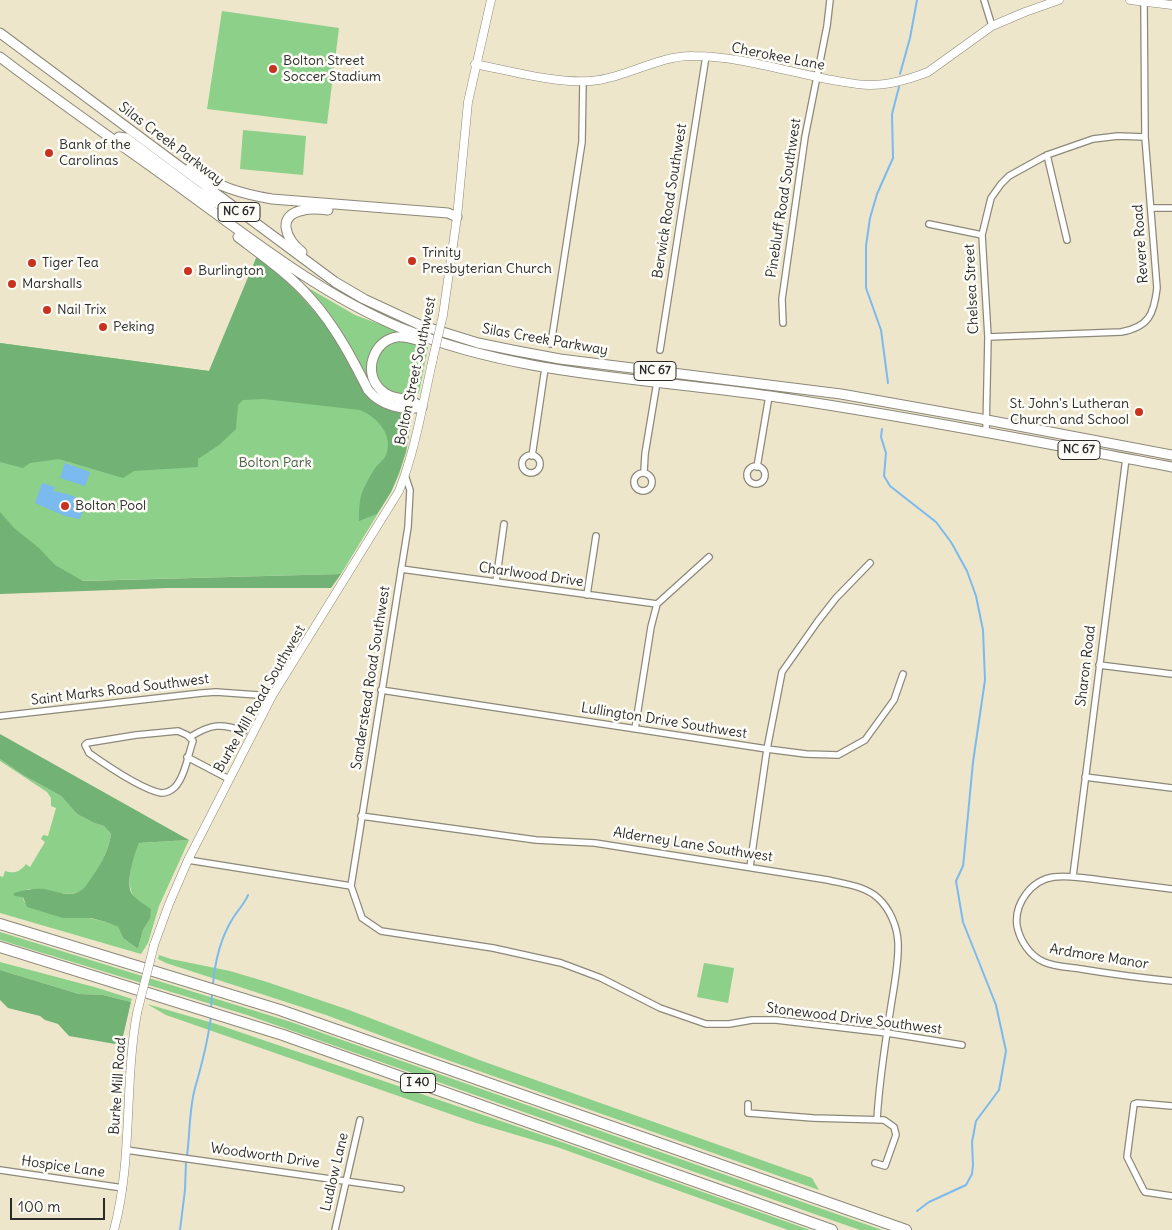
<!DOCTYPE html>
<html>
<head>
<meta charset="utf-8">
<style>
  body { margin:0 }
  #map { position:relative; width:1172px; height:1230px; overflow:hidden; background:#eee6ca; font-family:Delius,sans-serif }
  canvas { display:block }
  .scale { position:absolute; left:10px; top:1198px; width:95px; height:22px; box-sizing:border-box; border:2px solid #2b2b2b; border-top:0; padding-left:6px; font-size:15px; line-height:18px; white-space:nowrap; color:#2b2b2b; -webkit-text-stroke:4px #fdfcf7; paint-order:stroke }
</style>
</head>
<body>
<div id="map">
<canvas width="1172" height="1230"></canvas>
<div class="scale">100 m</div>
</div>
<script>
const context = document.querySelector('canvas').getContext('2d');
context.lineJoin = 'round';
function fill(path, color) { context.fillStyle = color; context.fill(path, 'evenodd'); }
function stroke(path, color, width, dash) { context.strokeStyle = color; context.lineWidth = width; context.lineCap = dash ? 'butt' : 'round'; context.setLineDash(dash || []); context.stroke(path); }
function label(font, color, halo, rows, align = 'center') {
  context.font = font + ' Delius,sans-serif'; context.lineWidth = 5; context.setLineDash([]); context.textBaseline = 'middle'; context.strokeStyle = halo; context.fillStyle = color; for (const [text, x, y, turn = 0] of rows) {
    context.save(); context.translate(x, y); context.rotate((+turn || 0) * Math.PI / 180); context.textAlign = isNaN(turn) ? turn : align; if (halo) context.strokeText(text, 0, 0); context.fillText(text, 0, 0); context.restore();
  }
}
fill(new Path2D(`
  M222 11 339 28 327 124 207 109Z
  M243 130 306 136 303 175 240 169Z
  M257 256 316 313 341 349 367 395 379 404 408 413 412 417 406 452 399 474 391 492 341 574 0 583V343L209 371Z
  M305 286 355 315 406 334 380 342 373 383 369 385Z
  M393 341H414L428 347 419 393C401 411 348 372 393 341Z
  M0 759 23 775 61 796 77 814 94 823 104 826 111 834C109 850 92 889 76 893 67 896 40 889 28 889L23 897 24 902 106 922 118 927 123 938 138 949 143 930 150 919C144 911 135 902 132 893 126 878 133 857 139 843L189 840 159 906 148 943 141 954 0 913V876L3 877 5 871C14 874 20 872 26 864L30 867 45 842 41 839 43 835 48 836 56 808 51 806V798L47 792 0 761Z
  M0 932 291 1022 882 1230H860L247 1015 0 940Z
  M159 955 171 959 230 971 267 982 349 1010 482 1061 812 1178 819 1190 433 1055 326 1015 166 963 158 959Z
  M0 962 98 988 132 999 131 1002 103 995 79 994 0 970Z
  M704 963 734 968 728 1003 697 997Z
  M147 1004 216 1024 539 1134 810 1230H788L557 1147 476 1123 166 1015Z`), '#8dd089');
fill(new Path2D(`
  M257 256C291 283 319 312 341 349 350 364 356 383 368 395 380 408 399 406 412 417L406 452 399 473 391 492 377 514 359 521C359 508 359 496 366 484 369 478 372 472 376 467 379 463 384 460 386 455 394 435 377 417 360 410L264 399 243 400 238 405 236 429 219 445 198 459V467L134 471 123 478 59 459 30 463 23 468 0 462V343L209 371Z
  M0 512 14 528 39 548 55 565 83 581 341 574 331 588H168L0 594Z
  M0 734 189 840 139 843C134 855 125 883 132 894 136 900 146 905 151 909L150 919 143 930 138 949 123 938 118 927 106 922 91 918H63L27 907 23 897 14 896V893C25 890 34 888 45 889 54 891 67 896 76 893 85 890 89 881 94 874 102 863 109 848 111 834L104 826 94 823 77 814 61 796 23 775 0 759Z
  M0 970 79 994 103 995 131 1002 121 1045 69 1036 58 1024 45 1020 40 1016 8 1008 0 1000Z`), '#72b275');
fill(new Path2D(`
  M65 463 90 472 85 486 60 478Z
  M42 483 55 487 53 491 68 494 86 502 80 519 65 516 35 503Z`), '#7abaee');
stroke(new Path2D(`
  M900 74 910 38 917 0
  M888 383 881 330 866 288V246L870 218 877 194 893 158 892 114 899 87
  M882 429 881 437 886 453 884 476 890 486 936 522 951 542 967 571 976 596 983 630 985 680 973 762 964 857 963 866 956 881 963 922 996 1005 1006 1051 999 1090 976 1121 972 1142 973 1165 972 1174 966 1185 929 1202 917 1211
  M213 984C215 962 221 937 233 918 238 910 245 903 248 895
  M211 1009 212 994
  M187 1156C190 1134 189 1110 195 1088 202 1064 208 1041 211 1016
  M180 1230 185 1190 186 1161`), '#7abaee', 2);
const street = new Path2D(`
  M984 0 992 26
  M1047 155 1067 240
  M1152 208H1172
  M929 224 982 235
  M783 323 782 299 805 137 827 26 830 0
  M988 337 1121 332C1149 327 1154 314 1157 288L1145 137 1144 2
  M551 344 582 142 583 81
  M660 350 706 56
  M986 432 988 337 982 235 991 198 1001 184 1009 176 1047 155 1093 139 1118 136 1145 137
  M522 464a9 9 0 1 1 18 0a9 9 0 1 1-18 0Z
  M532 456 545 368
  M747 475a9 9 0 1 1 18 0a9 9 0 1 1-18 0Z
  M757 467 769 396
  M644 472 645 454 657 382
  M634 482a9 9 0 1 1 18 0a9 9 0 1 1-18 0Z
  M401 569 657 604
  M496 582 504 524
  M587 595 596 536
  M1099 665 1172 674
  M381 690 767 749 806 754 838 755 865 740 894 700 903 674
  M0 716 202 693 216 692 272 696
  M635 729 651 627 657 604 709 557
  M178 731 187 735 193 741C188 755 185 776 175 787 171 791 166 793 161 793 141 789 106 765 89 753L85 745 87 743 136 735Z
  M190 737C211 724 220 723 244 731
  M187 757 229 779
  M1085 777 1172 788
  M361 816 536 840 595 843 828 880C845 884 865 886 878 898 890 909 897 926 898 942 899 963 894 986 891 1006 885 1044 879 1082 877 1120
  M188 860 351 886 362 918 381 931 493 948 561 963 601 978 660 1008 706 1024H729L752 1020H776L887 1033 962 1045
  M750 867 767 749 782 672 818 621 836 598 870 563
  M1073 876 1126 458
  M351 886 408 527 410 490 405 475
  M1172 889C1148 886 1124 883 1100 880 1085 878 1069 875 1054 877 1031 880 1014 904 1017 926 1020 941 1030 956 1044 962 1055 967 1069 967 1081 969 1111 974 1142 978 1172 981
  M748 1104V1113L813 1118 884 1120 894 1127 896 1135 885 1166 875 1163
  M1172 1106 1137 1103 1134 1104 1127 1157 1143 1189 1145 1192 1172 1196
  M126 1150 401 1189
  M0 1170 123 1188
  M335 1230 360 1120`);
const secondary = new Path2D(`
  M1130 0 1172 5
  M475 64C510 71 565 86 599 80 631 75 661 55 694 56 739 56 788 72 832 80 844 82 857 85 870 85 889 85 910 79 928 72L992 26 1025 12 1059 0
  M443 315 457 217 468 102 491 0
  M154 945 169 904 188 860 272 696 399 491C416 448 423 402 433 358
  M114 1230C133 1159 124 1085 137 1013`);
const primary = new Path2D(`
  M0 33 335 282 364 299 420 325 478 343 517 351 560 359 841 394 987 420 1172 455
  M0 57C59 102 120 144 181 188 251 239 320 294 401 328 518 376 646 378 770 396 905 416 1038 442 1172 467
  M114 141 119 137 126 138 200 193 234 213
  M190 168C215 186 242 194 272 199L448 213 457 217
  M238 237C263 256 290 275 311 299 335 326 352 358 368 390 381 406 403 411 422 407
  M302 252C286 239 275 215 304 210 312 208 320 209 328 210
  M420 341C413 339 405 336 397 337 374 340 363 371 379 388 389 399 399 397 411 401 415 402 418 405 422 407`);
const highway = new Path2D(`
  M0 924 280 1010 906 1230
  M0 947 283 1035 832 1230`);
stroke(street, '#8c887a', 8);
stroke(secondary, '#8c887a', 9);
stroke(primary, '#8c887a', 11);
stroke(highway, '#8c887a', 12);
stroke(street, '#fff', 5.5);
stroke(secondary, '#fff', 8);
stroke(primary, '#fff', 9);
stroke(highway, '#fff', 10);
const secondaryBridge = new Path2D(`
  M433 358 443 315
  M137 1013 154 945`);
stroke(secondaryBridge, '#8c887a', 9, []);
stroke(secondaryBridge, '#fff', 8);
for (const [x, y, r, color] of [
  [273,69,5,"#c8321e"],
  [49,153,5,"#c8321e"],
  [412,261,5,"#c8321e"],
  [32,263,5,"#c8321e"],
  [188,271,5,"#c8321e"],
  [12,284,5,"#c8321e"],
  [47,310,5,"#c8321e"],
  [103,327,5,"#c8321e"],
  [1139,412,5,"#c8321e"],
  [65,506,5,"#c8321e"]
]) { const dot = new Path2D(); dot.arc(x, y, r, 0, 2 * Math.PI); context.fillStyle = color; context.fill(dot); stroke(dot, '#fdfcf7', 2); }
for (const [x, y, w] of [
  [239,212,42],
  [655,371,42],
  [1079,450,42],
  [418,1083,35]
]) { const box = new Path2D(); box.roundRect(x - w / 2, y - 9.5, w, 19, 4); context.fillStyle = '#fdfcf7'; context.fill(box); stroke(box, '#2b2b2b', 1); }
label('bold 12px', '#2b2b2b', null, [
  ["NC 67",239,212],
  ["NC 67",655,371],
  ["NC 67",1079,450],
  ["I 40",418,1083]
]);
label('14px', '#2b2b2b', '#fdfcf7', [
  ["Cherokee Lane",778,57,11],
  ["Silas Creek Parkway",171,144,37],
  ["Pinebluff Road Southwest",784,198,-81],
  ["Berwick Road Southwest",670,201,-81],
  ["Revere Road",1141,244,-94],
  ["Chelsea Street",972,289,-93],
  ["Silas Creek Parkway",545,340,10],
  ["Bolton Street Southwest",416,371,-78],
  ["Charlwood Drive",531,575,8],
  ["Sharon Road",1086,666,-83],
  ["Sanderstead Road Southwest",371,678,-81],
  ["Saint Marks Road Southwest",120,690,-7],
  ["Burke Mill Road Southwest",260,699,-60],
  ["Lullington Drive Southwest",664,721,9],
  ["Alderney Lane Southwest",693,845,9],
  ["Ardmore Manor",1099,957,9],
  ["Stonewood Drive Southwest",854,1019,7],
  ["Burke Mill Road",118,1086,-86],
  ["Woodworth Drive",265,1156,8],
  ["Hospice Lane",63,1167,8],
  ["Ludlow Lane",335,1172,-77]
]);
label('14px', '#2b2b2b', '#fdfcf7', [
  ["Bolton Street",283,61],
  ["Soccer Stadium",283,77],
  ["Bank of the",59,145],
  ["Carolinas",59,161],
  ["Trinity",422,253],
  ["Presbyterian Church",422,269],
  ["Tiger Tea",42,263],
  ["Burlington",198,271],
  ["Marshalls",22,284],
  ["Nail Trix",57,310],
  ["Peking",113,327],
  ["St. John's Lutheran",1129,404,"right"],
  ["Church and School",1129,420,"right"],
  ["Bolton Pool",75,506]
], 'left');
label('14px', '#485d47', '#fdfcf7', [
  ["Bolton Park",275,463]
]);
</script>
</body>
</html>
